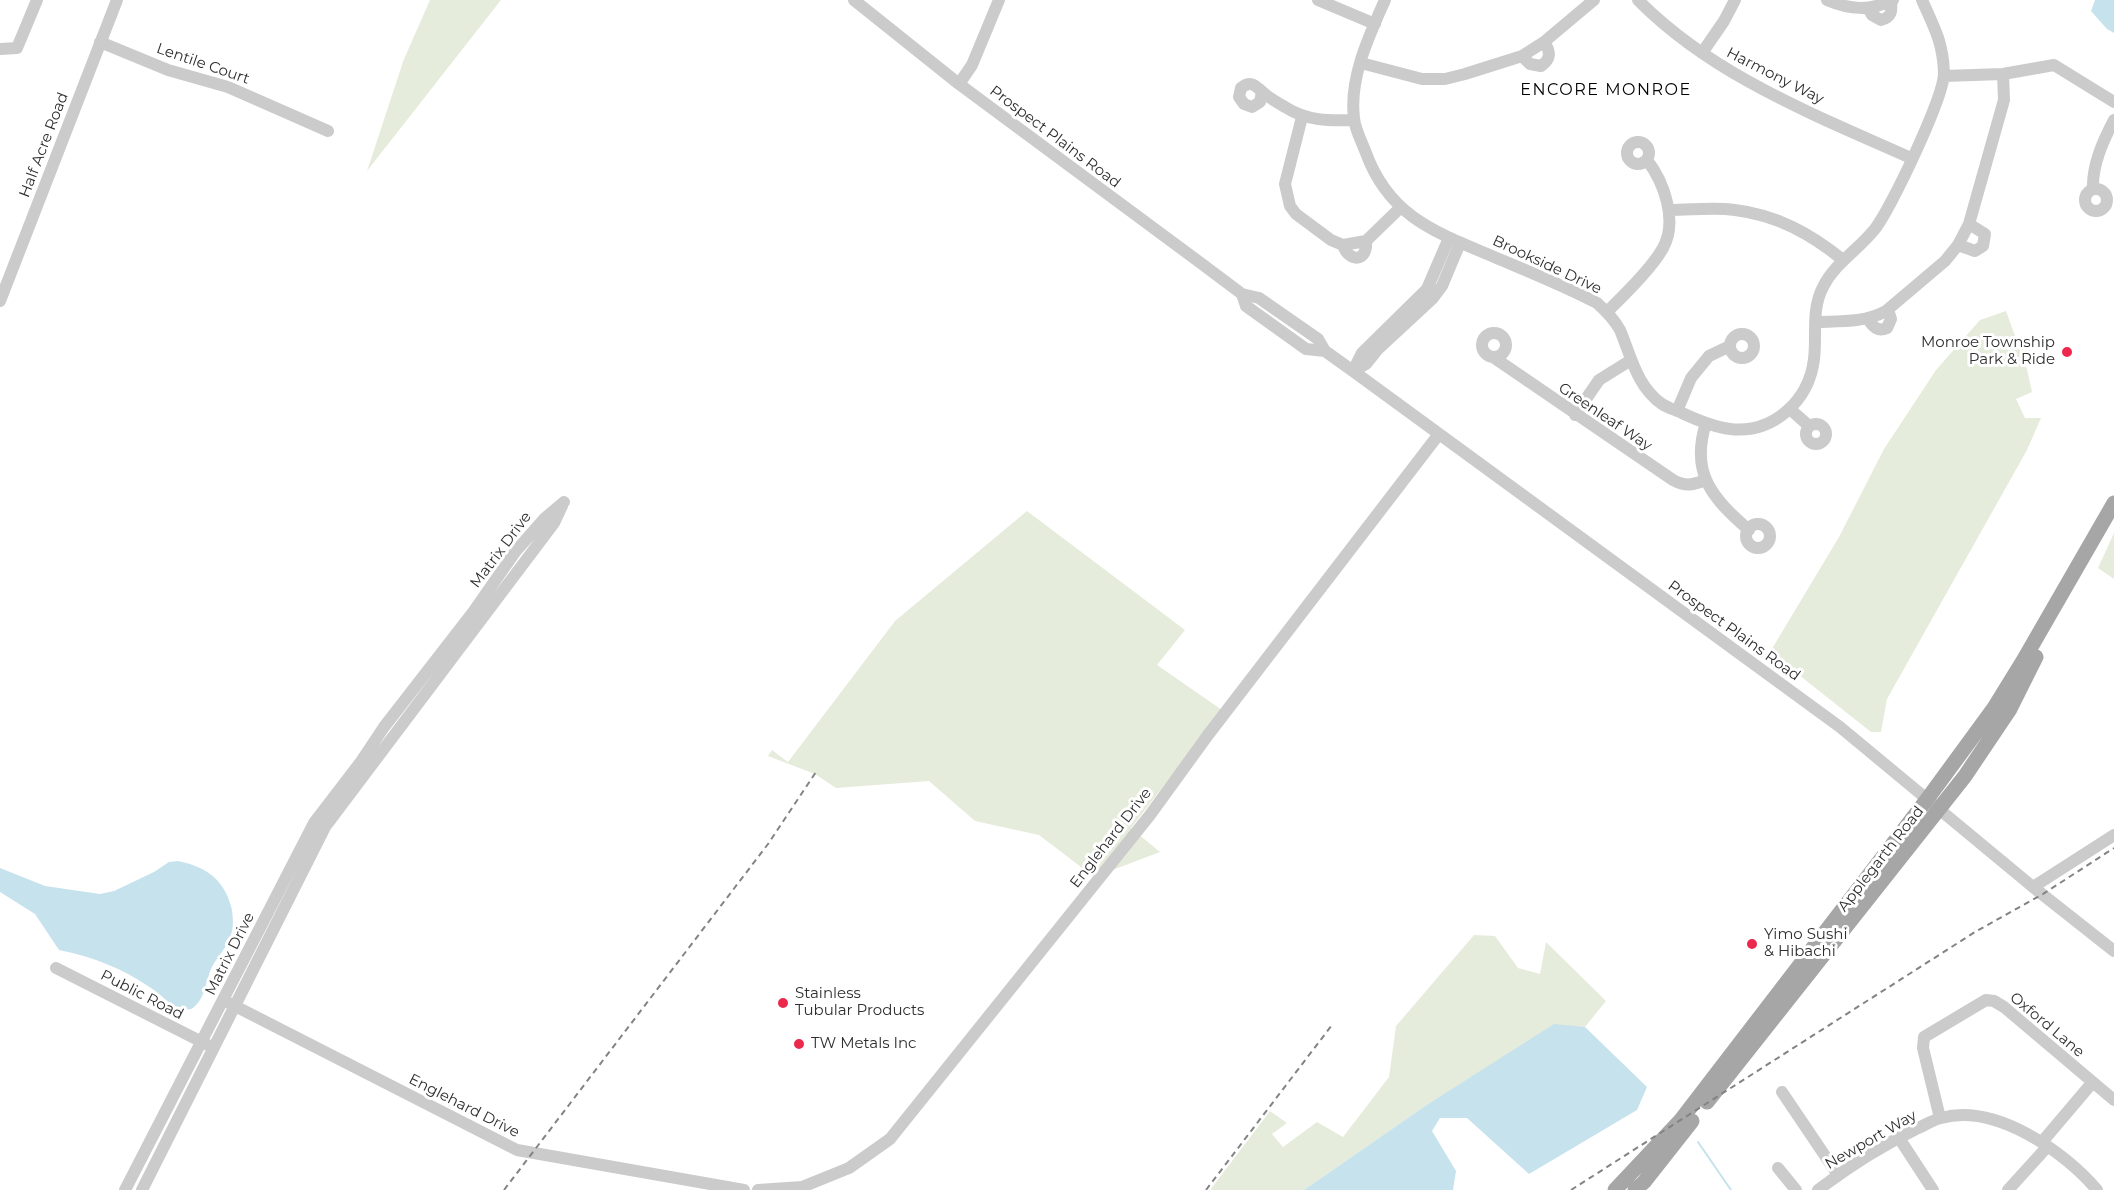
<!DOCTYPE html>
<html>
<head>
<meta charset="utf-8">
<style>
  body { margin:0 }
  canvas { display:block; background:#fff }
</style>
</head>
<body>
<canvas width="2114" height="1190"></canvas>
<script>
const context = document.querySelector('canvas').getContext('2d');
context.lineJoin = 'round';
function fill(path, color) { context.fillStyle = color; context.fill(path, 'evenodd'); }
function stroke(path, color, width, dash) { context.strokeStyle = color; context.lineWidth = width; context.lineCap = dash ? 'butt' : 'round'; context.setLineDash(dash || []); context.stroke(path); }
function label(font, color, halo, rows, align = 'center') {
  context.font = font + ' Montserrat,sans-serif'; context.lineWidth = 6; context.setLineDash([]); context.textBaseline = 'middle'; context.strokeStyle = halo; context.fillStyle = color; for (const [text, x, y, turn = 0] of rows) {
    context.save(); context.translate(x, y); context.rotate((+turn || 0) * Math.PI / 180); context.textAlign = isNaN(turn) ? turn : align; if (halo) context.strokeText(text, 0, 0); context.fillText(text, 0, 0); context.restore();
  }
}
fill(new Path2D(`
  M430 0H501L367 171 404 59Z
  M2006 311 2027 369 2032 392 2016 399 2025 418H2041L2027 450 1887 699 1881 732H1871L1770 652 1839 537 1884 449 1936 370 1980 320Z
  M1027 511 1185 630 1157 665 1222 710 1131 828 1160 852 1094 877 1039 835 975 821 929 781 836 788 815 774 768 756 772 750 788 762 895 621Z
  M2114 533V579L2098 568Z
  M1474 935 1495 936 1518 968 1540 974 1546 942 1606 1001 1585 1027 1554 1025 1428 1104 1304 1190H1210L1270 1111 1287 1123 1272 1134 1283 1147 1317 1122 1343 1137 1389 1077 1396 1026Z`), '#e6ecdb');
fill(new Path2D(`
  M2095 0H2114V33L2107 29 2091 11Z
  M178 861C207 867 225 880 232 910 233 919 234 929 230 937 226 949 216 958 211 969 205 983 205 1001 191 1009 174 1012 164 996 151 988 122 968 93 957 59 950L35 914 0 892V868L45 886 100 894 114 891 154 872 169 862Z
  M1554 1024 1585 1027 1647 1087 1637 1110 1529 1174 1467 1118H1440L1432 1131 1456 1171 1453 1190H1304L1428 1104Z`), '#c6e2ed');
stroke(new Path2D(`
  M1698 1142 1731 1190`), '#c6e2ed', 2);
stroke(new Path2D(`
  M854 0 959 84 1202 264 1242 294 1259 298 1318 339 1325 351 1353 371 1840 727 2033 887 2114 951
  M1318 0 1375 24
  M1385 0C1369 36 1349 78 1354 118 1355 130 1362 142 1366 153 1389 216 1435 232 1492 256 1527 271 1563 285 1597 303 1606 311 1614 319 1620 330 1631 356 1637 387 1662 404 1668 408 1676 410 1682 413 1697 420 1714 427 1730 429 1773 434 1809 401 1814 359 1817 335 1811 310 1823 287 1835 263 1858 250 1874 230 1890 211 1944 97 1944 73 1943 42 1934 27 1922 0
  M1638 0C1713 76 1815 115 1911 158
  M1827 0C1850 10 1870 11 1893 0
  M1868 8 1872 15 1881 20C1892 17 1892 11 1891 1
  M100 42 168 70 228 87 328 131
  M0 49 17 48 37 0
  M1702 53 1724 21 1735 0
  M1522 56 1530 64 1541 66C1551 59 1551 52 1544 42
  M1361 63 1422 79H1445L1465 74 1522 56 1544 42 1594 0
  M1944 76 2003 74 2054 65 2114 102
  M959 84 972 65 999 0
  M1262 92 1260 102 1252 107 1244 104 1239 97 1241 88C1252 79 1256 87 1265 94 1271 99 1278 103 1285 107 1307 121 1329 121 1354 120
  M1302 117 1285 184 1290 206 1296 214 1331 240 1343 245 1366 241 1400 208
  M1627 153a11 11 0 1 1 22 0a11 11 0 1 1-22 0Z
  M2085 200a11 11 0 1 1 22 0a11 11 0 1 1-22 0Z
  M2093 189C2092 165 2103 141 2114 120
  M1670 210C1691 210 1714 207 1735 210 1777 215 1811 234 1843 260
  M1343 245C1349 263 1368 262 1366 241
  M1958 245 1975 251 1983 246 1985 234 1969 224
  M1242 294 1246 306 1306 349 1325 351
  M0 301 117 0
  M1607 312C1624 295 1652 268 1663 248 1678 221 1664 182 1647 160
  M1868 319C1873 327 1878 332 1887 328L1891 319 1888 310
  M1815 322C1840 321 1864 323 1886 311L1945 261 1958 245 1969 224 2004 100 2003 74
  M1482 345a12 12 0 1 1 24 0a12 12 0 1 1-24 0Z
  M1730 346a12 12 0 1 1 24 0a12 12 0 1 1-24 0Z
  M1493 357 1673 480C1686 487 1692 485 1706 480
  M1353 371 1366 364 1378 349 1433 298 1442 286 1460 243
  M1353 371 1362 353 1427 289 1449 238
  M1791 410 1809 426
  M1677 411 1691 378 1709 356 1730 346
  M1575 415 1599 380 1631 360
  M1706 423C1690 473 1712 498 1749 530
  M1806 434a10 10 0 1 1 20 0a10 10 0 1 1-20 0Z
  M1746 536a12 12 0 1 1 24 0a12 12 0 1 1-24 0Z
  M2033 887 2114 835
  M56 968 208 1045
  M229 1003 517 1150 744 1190
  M1782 1092 1838 1175
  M1940 1118 1923 1048 1924 1037 1986 1000 1994 1001 2004 1007 2114 1100
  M1899 1138 1933 1190
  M2042 1142 2092 1083
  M1778 1168 1796 1190
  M125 1190 314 823 360 763 384 727 474 611 515 552 545 518 564 502
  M142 1190 325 827 554 523 562 506
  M758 1190 802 1187 849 1168 890 1139 1150 815 1208 735 1439 434
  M1818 1190C1848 1167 1881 1146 1916 1129 1924 1126 1932 1120 1941 1118 1995 1103 2064 1151 2097 1190
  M2008 1190 2047 1147`), '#cbcbcb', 12);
stroke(new Path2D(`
  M1707 1102 1965 776 2010 709 2036 657
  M1615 1190 1680 1121 1928 798 1994 708 2023 661 2114 503
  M1635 1190 1644 1182 1692 1121`), '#a6a6a6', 15);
stroke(new Path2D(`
  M504 1190 768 844 816 772
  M1206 1190 1332 1025
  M1571 1190 1975 932 2043 894 2114 848`), '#838383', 2, [6, 4.5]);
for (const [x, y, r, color] of [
  [2067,352,6,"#ec294c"],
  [1752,944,6,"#ec294c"],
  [783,1003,6,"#ec294c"],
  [799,1044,6,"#ec294c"]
]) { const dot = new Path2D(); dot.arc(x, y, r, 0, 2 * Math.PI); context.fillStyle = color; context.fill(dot); stroke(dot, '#fff', 2); }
label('15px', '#2e2e2e', '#fff', [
  ["Lentile Court",203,64,19],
  ["Harmony Way",1775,76,27],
  ["Prospect Plains Road",1055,137,37],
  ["Half Acre Road",44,145,-69],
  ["Brookside Drive",1547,265,25],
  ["Greenleaf Way",1605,417,34],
  ["Matrix Drive",501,550,-53],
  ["Prospect Plains Road",1734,631,36],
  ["Englehard Drive",1111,838,-52],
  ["Applegarth Road",1881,859,-52],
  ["Matrix Drive",230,954,-63],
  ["Public Road",142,995,27],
  ["Oxford Lane",2047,1025,40],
  ["Englehard Drive",464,1106,27],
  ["Newport Way",1871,1140,-30]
]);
label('15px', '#2e2e2e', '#fff', [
  ["Monroe Township",2055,343,"right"],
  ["Park & Ride",2055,360,"right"],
  ["Yimo Sushi",1764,935],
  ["& Hibachi",1764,952],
  ["Stainless",795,994],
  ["Tubular Products",795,1011],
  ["TW Metals Inc",811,1044]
], 'left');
context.letterSpacing = '1.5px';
label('16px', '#000', '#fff', [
  ["ENCORE MONROE",1606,90]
]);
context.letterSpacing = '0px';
</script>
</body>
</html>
